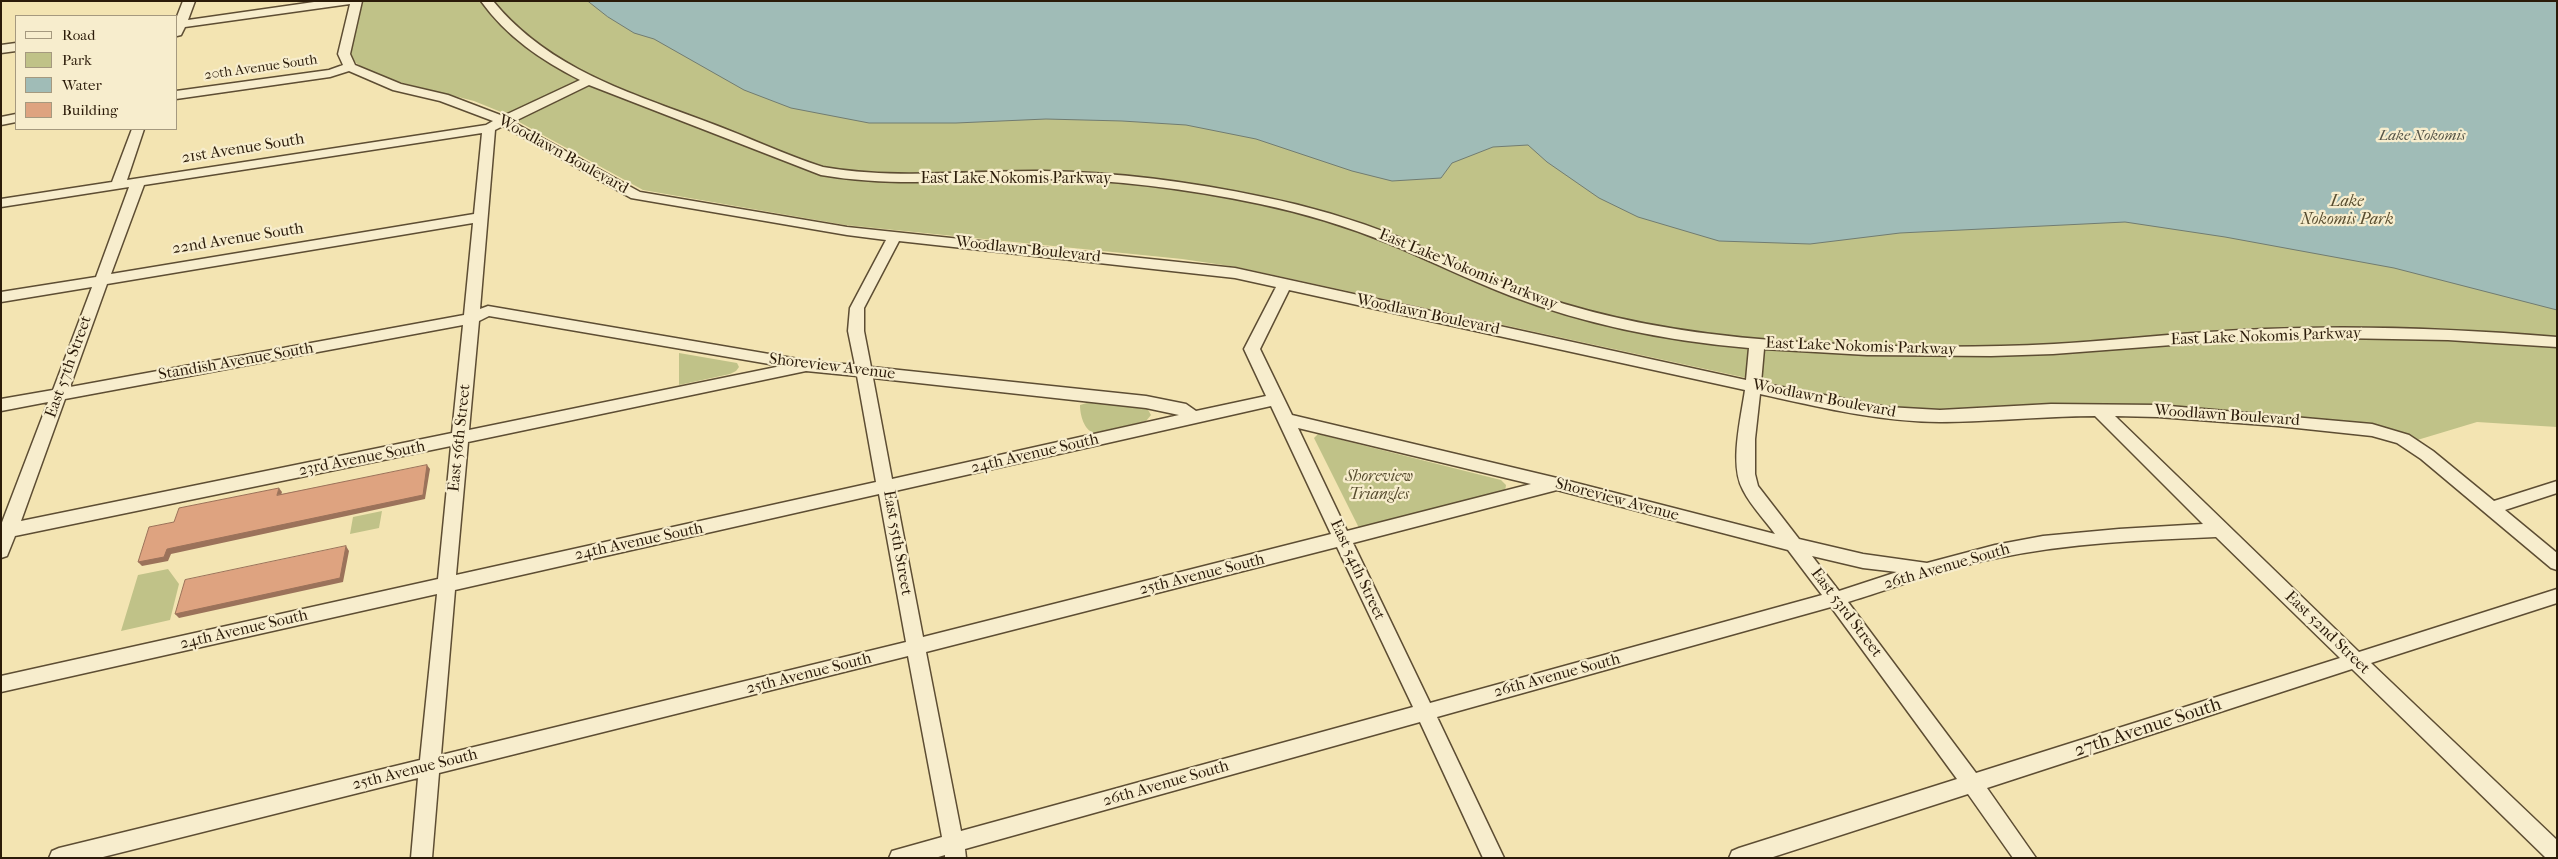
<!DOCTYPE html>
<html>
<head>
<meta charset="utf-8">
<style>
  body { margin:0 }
  #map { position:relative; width:2558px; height:859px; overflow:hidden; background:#f3e4b2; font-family:"IM FELL French Canon",serif }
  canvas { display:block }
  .frame { position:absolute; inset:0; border:2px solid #2b1b09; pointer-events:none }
  .legend { position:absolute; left:15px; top:15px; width:162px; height:115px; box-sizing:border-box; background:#f7edcd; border:1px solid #a5997f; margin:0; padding:6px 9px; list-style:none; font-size:15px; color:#2b1b09 }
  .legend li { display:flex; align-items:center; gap:10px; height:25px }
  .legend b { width:25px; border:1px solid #a5997f }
</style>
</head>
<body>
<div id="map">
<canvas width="2558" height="859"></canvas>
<div class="frame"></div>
<ul class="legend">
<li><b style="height:6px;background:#f7edcd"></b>Road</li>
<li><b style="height:14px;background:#c0c288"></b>Park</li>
<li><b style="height:14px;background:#a0bcb7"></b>Water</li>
<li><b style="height:14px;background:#dea380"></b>Building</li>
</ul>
</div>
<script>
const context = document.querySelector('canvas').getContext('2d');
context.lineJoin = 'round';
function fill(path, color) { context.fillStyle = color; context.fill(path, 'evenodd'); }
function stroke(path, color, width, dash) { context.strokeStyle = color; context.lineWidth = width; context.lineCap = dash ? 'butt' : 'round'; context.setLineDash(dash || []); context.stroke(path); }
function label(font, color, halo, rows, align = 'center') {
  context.font = font + ' "IM FELL French Canon",serif'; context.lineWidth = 4.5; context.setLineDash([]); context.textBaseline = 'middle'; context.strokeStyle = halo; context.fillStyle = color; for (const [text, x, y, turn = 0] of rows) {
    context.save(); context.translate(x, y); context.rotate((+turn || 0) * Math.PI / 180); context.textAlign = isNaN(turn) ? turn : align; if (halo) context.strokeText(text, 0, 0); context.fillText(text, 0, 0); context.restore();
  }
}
fill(new Path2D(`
  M363 1H2557V427L2477 422 2414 441 2370 423 2182 407 2052 403 1922 410 1857 402 1237 267 1182 259 845 225 643 190 501 112 474 101 403 83 369 72 352 60 351 53Z
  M679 353 737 363 739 367 736 371 730 374 679 385Z
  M1090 402 1147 408 1151 415 1146 421 1094 433C1084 430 1080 415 1080 405Z
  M1318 434 1501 480 1506 485 1505 492 1359 528 1314 438Z
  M382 511 379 528 350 534 353 517Z
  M168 569 179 584 170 620 121 631 138 575Z`), '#c0c288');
const water = new Path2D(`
  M588 1H2557V310L2394 268 2225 237 2125 222 1900 233 1810 244 1719 241 1638 217 1599 198 1547 162 1528 145 1493 147 1452 163 1441 178 1392 181 1352 171 1256 139 1186 125 1122 121 1046 119 956 123H869L791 108 744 90 654 39 634 33 608 17Z`);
fill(water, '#a0bcb7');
stroke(water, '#717c71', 1);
const minor = new Path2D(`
  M183 1H195L188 20 321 1H362L350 54 355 65 401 84 448 95 503 116 580 80C541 60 507 37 481 1H493C550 70 629 92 710 123 748 137 785 155 823 167 897 180 970 170 1044 171 1117 172 1192 182 1263 197 1309 206 1355 220 1398 237 1445 256 1490 279 1537 295 1612 321 1692 334 1771 340 1865 347 1960 349 2054 344 2124 340 2195 331 2265 329 2363 325 2460 329 2557 337V347L2448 340 2338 338 2238 340 2053 354 1991 356 1867 355 1764 349 1761 383 1887 407 1940 410 2051 404 2158 405 2372 424 2409 435 2433 451 2494 501 2557 481V493L2505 510 2557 553V570L2551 568 2421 459 2397 443 2372 436 2278 426 2158 417 2115 416 2359 652 2557 589V603L2371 663 2557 840V858H2546L2352 669 1987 788 2036 858H2013L1968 794 1770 858H1729L1732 851 1739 848 1957 779 1831 607 1437 717 1504 858H1483L1420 722 965 849 966 858H945V855L935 858H889L892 851 942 837 908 656 439 773 432 858H411L418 778 99 858H49L52 851 59 848 420 760 437 594 1 692V676L438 579 451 446 15 536 7 556 1 558V525L48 402 1 411V399L53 390 92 287 1 302V292L96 277 129 187 1 207V199L112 182 132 129H144L127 180 486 125 493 121 440 101 393 90 349 71 330 77 176 99V91L329 70 343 65 338 54 350 4 185 27 181 35 177 36 176 19ZM589 85 821 175C895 188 967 179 1041 179 1114 179 1188 189 1260 204 1303 213 1346 226 1388 243 1429 260 1469 280 1511 296 1587 325 1668 341 1749 348L1746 380 1235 268 847 227 640 192 513 122ZM503 126 631 198 847 235 886 240 850 308 848 331 855 365 810 361 488 306 480 309 495 130ZM482 133 474 214 111 274 144 185ZM473 223 464 315 70 387 107 284ZM899 241 1235 278 1276 287 1244 349 1266 396 1196 411 1186 404 1146 396 871 367 864 331V308ZM1289 290 1745 390C1741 418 1729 465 1743 490 1751 506 1765 520 1775 534L1557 478 1292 415 1260 349ZM489 316 781 366 469 430 479 321ZM463 325 452 433 21 521 65 399ZM806 371 857 376 876 482 456 575 468 442ZM873 378 1146 408 1179 415 892 479ZM1760 394C1819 407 1880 422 1940 422 1992 422 2043 416 2095 416L2203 524 2119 529 2043 536 1995 545 1927 563 1863 554 1799 539 1758 486 1755 474V439ZM1271 406 1331 534 923 637 895 491ZM1298 428 1531 484 1347 531ZM1557 490 1788 550 1822 595 1430 703 1353 543ZM879 494 906 642 441 755 455 590ZM2216 537 2340 658 1976 773 1848 602C1897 587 1946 568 1997 558 2069 543 2143 540 2216 537ZM1337 547 1413 707 961 831 926 652ZM1812 556 1863 568 1897 572 1839 591Z
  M16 43V51L1 53V45Z
  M16 114V122L1 125V117Z`);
stroke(minor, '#5d4d33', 3);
fill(minor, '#f7edcd');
fill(new Path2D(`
  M427 465 430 469 425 499 171 554 168 561 142 566 138 562 167 549Z
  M279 488 282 492 280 499 277 495Z
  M346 546 349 551 343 582 179 618 175 614Z`), '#9b725a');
const building = new Path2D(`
  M427 465 423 495 167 549 164 557 138 562 149 527 174 522 179 508 279 488 277 495Z
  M346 546 340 578 175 614 185 580Z`);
fill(building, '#dea380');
stroke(building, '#9b725a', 1);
label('14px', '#2b1b09', '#f7edcd', [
  ["20th Avenue South",261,68,-8]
]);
label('italic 15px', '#545346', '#f7edcd', [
  ["Lake Nokomis",2422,136]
]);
label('16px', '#2b1b09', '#f7edcd', [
  ["21st Avenue South",243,149,-9],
  ["Woodlawn Boulevard",563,155,29],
  ["East Lake Nokomis Parkway",1016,179],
  ["22nd Avenue South",238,239,-9],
  ["Woodlawn Boulevard",1028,250,6],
  ["East Lake Nokomis Parkway",1468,270,22],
  ["Woodlawn Boulevard",1428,315,12],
  ["East Lake Nokomis Parkway",2266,337,-2],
  ["East Lake Nokomis Parkway",1861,347,2],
  ["Standish Avenue South",236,362,-10],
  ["East 57th Street",69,367,-70],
  ["Shoreview Avenue",832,367,7],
  ["Woodlawn Boulevard",1824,399,11],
  ["Woodlawn Boulevard",2227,416,4],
  ["East 56th Street",460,438,-84],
  ["24th Avenue South",1035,454,-13],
  ["23rd Avenue South",362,459,-11],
  ["Shoreview Avenue",1617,500,15],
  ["24th Avenue South",639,542,-12],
  ["East 55th Street",897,543,80],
  ["26th Avenue South",1947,567,-16],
  ["East 54th Street",1357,570,65],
  ["25th Avenue South",1202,575,-14],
  ["East 53rd Street",1846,613,53],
  ["24th Avenue South",244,630,-13],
  ["East 52nd Street",2327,633,44],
  ["25th Avenue South",809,674,-14],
  ["26th Avenue South",1557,676,-15],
  ["25th Avenue South",415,770,-14],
  ["26th Avenue South",1166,784,-16]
]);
label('italic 16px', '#584d2f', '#f7edcd', [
  ["Lake",2347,202],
  ["Nokomis Park",2347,220],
  ["Shoreview",1379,477],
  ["Triangles",1379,495]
]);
label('19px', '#2b1b09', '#f7edcd', [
  ["27th Avenue South",2148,728,-18]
]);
</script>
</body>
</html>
